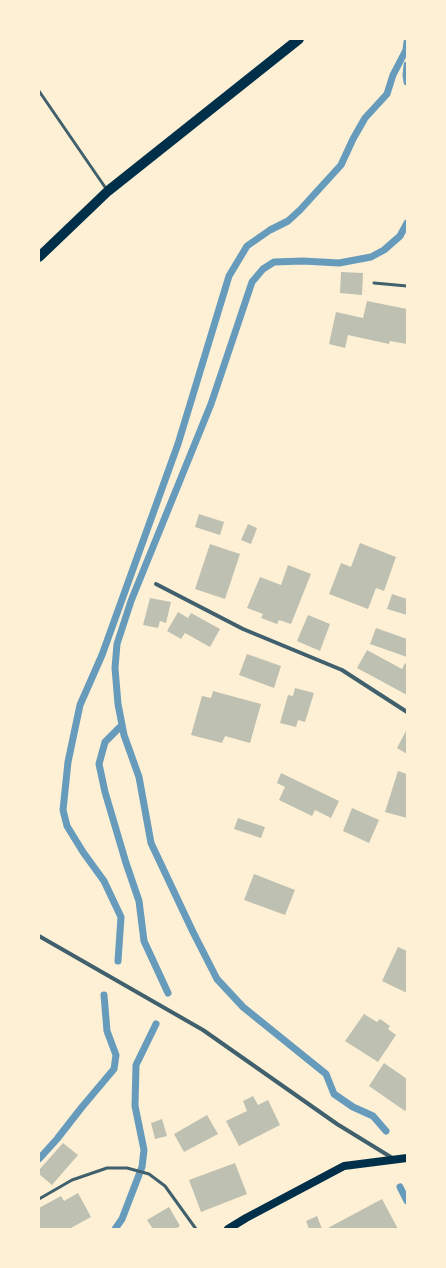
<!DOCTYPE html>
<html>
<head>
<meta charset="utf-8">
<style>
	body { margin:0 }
	#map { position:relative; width:446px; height:1268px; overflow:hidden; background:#fdf0d5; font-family:Figtree,sans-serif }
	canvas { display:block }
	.frame { position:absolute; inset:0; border:40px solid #fdf0d5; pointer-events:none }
</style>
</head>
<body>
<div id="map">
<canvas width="446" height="1268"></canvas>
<div class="frame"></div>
</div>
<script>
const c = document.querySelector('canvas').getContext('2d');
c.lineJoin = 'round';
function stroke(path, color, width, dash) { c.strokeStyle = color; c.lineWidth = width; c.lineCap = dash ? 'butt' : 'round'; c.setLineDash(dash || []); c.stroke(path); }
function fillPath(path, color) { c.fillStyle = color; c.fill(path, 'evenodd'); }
const stream = new Path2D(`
	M407,65l-1,10 1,7
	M122,725l-17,17 -6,22 6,28 21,71 13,38 5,40 24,52
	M118,961l3,-44 -17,-36 -21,-29 -16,-26 -4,-16 5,-48 12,-57 22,-50 76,-211 51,-168 18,-30 23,-16 18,-9 12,-11 41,-45 12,-26 12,-21 22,-24 6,-19 13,-25 1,-8
	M386,1131l-13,-15 -20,-9 -19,-13 -8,-20 -83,-67 -26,-28 -24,-47 -42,-89 -12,-66 -15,-42 -6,-31 -3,-36 2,-24 14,-43 80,-197 41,-122 11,-13 11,-7 29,-1 36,2 32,-6 13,-7 16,-14 7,-13
	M39,1159l18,-20 25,-32 32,-38 2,-14 -9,-24 -3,-36
	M400,1187l7,14
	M115,1229l7,-10 20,-52 2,-17 -9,-44 1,-41 20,-41`);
const building = new Path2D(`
	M341,272l22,1 -1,22 -22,-2z
	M367,301l40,8v35l-17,-3 -1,3 -41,-9 -3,13 -16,-4 7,-32 27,6z
	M199,514l25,8 -4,13 -25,-8z
	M248,524l9,4 -6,16 -10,-4z
	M360,543l36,14 -12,34 -8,-3 -8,21 -39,-15 12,-31 10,4z
	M210,544l30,10 -15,45 -30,-10z
	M288,565l23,9 -20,50 -12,-4 -2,4 -16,-6 2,-4 -16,-6 13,-31 21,8z
	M392,594l15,5v16l-20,-6z
	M150,598l21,4 -5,21 -6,-2 -2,7 -15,-3z
	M178,612l10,6 3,-5 29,16 -10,18 -25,-14 -4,6 -14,-8z
	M308,615l22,9 -10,27 -23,-10z
	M376,628l31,11v18l-37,-13z
	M367,650l35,19 3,-6 2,1v31l-50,-27z
	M247,654l34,12 -7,22 -35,-13z
	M295,688l19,5 -9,29 -7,-2 -2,7 -16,-4 8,-28 5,1z
	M213,691l48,13 -11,39 -25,-7 -3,7 -31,-8 11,-39 9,2z
	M407,729v25l-10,-6z
	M398,771l9,3v44l-22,-6z
	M281,773l58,28 -8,17 -16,-8 -3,6 -33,-16 6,-13 -8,-4z
	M352,808l27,12 -10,23 -26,-12z
	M238,818l27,9 -4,11 -27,-9z
	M254,874l41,16 -10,25 -41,-15z
	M398,947l9,4v42l-25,-12z
	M364,1014l13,8 3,-3 10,7 -2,3 8,6 -18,27 -33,-21z
	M384,1063l23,16v29l-2,3 -36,-25z
	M253,1096l5,9 10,-5 12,25 -41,21 -13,-25 21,-10 -4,-10z
	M207,1115l11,19 -34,18 -10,-18z
	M162,1119l5,17 -12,3 -4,-16z
	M63,1143l15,12 -26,30 -13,-11v-4z
	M235,1163l12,31 -46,18 -12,-32z
	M78,1193l13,24 -22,12h-30v-21l22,-12 3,5z
	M382,1199l16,30h-72z
	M169,1207l11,19 -5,3h-22l-6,-9z
	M317,1216l5,13h-13l-3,-8z`);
const service = new Path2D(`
	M39,91l68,99
	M374,283l33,3
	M39,1199l33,-19 35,-12h20l22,6 16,12 31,43`);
const minor = new Path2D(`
	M156,584l87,45 99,41 65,42
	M39,936l164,94 134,94 57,35`);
const secondary = new Path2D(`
	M228,1229l18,-11 98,-52 63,-8`);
const primary = new Path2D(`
	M39,257l69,-66 191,-152`);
stroke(stream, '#669bbc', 7);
fillPath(building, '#bec0b2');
stroke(service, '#3f606c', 3);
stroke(minor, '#3f606c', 4);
stroke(secondary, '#003049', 8);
stroke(primary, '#003049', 10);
</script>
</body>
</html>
